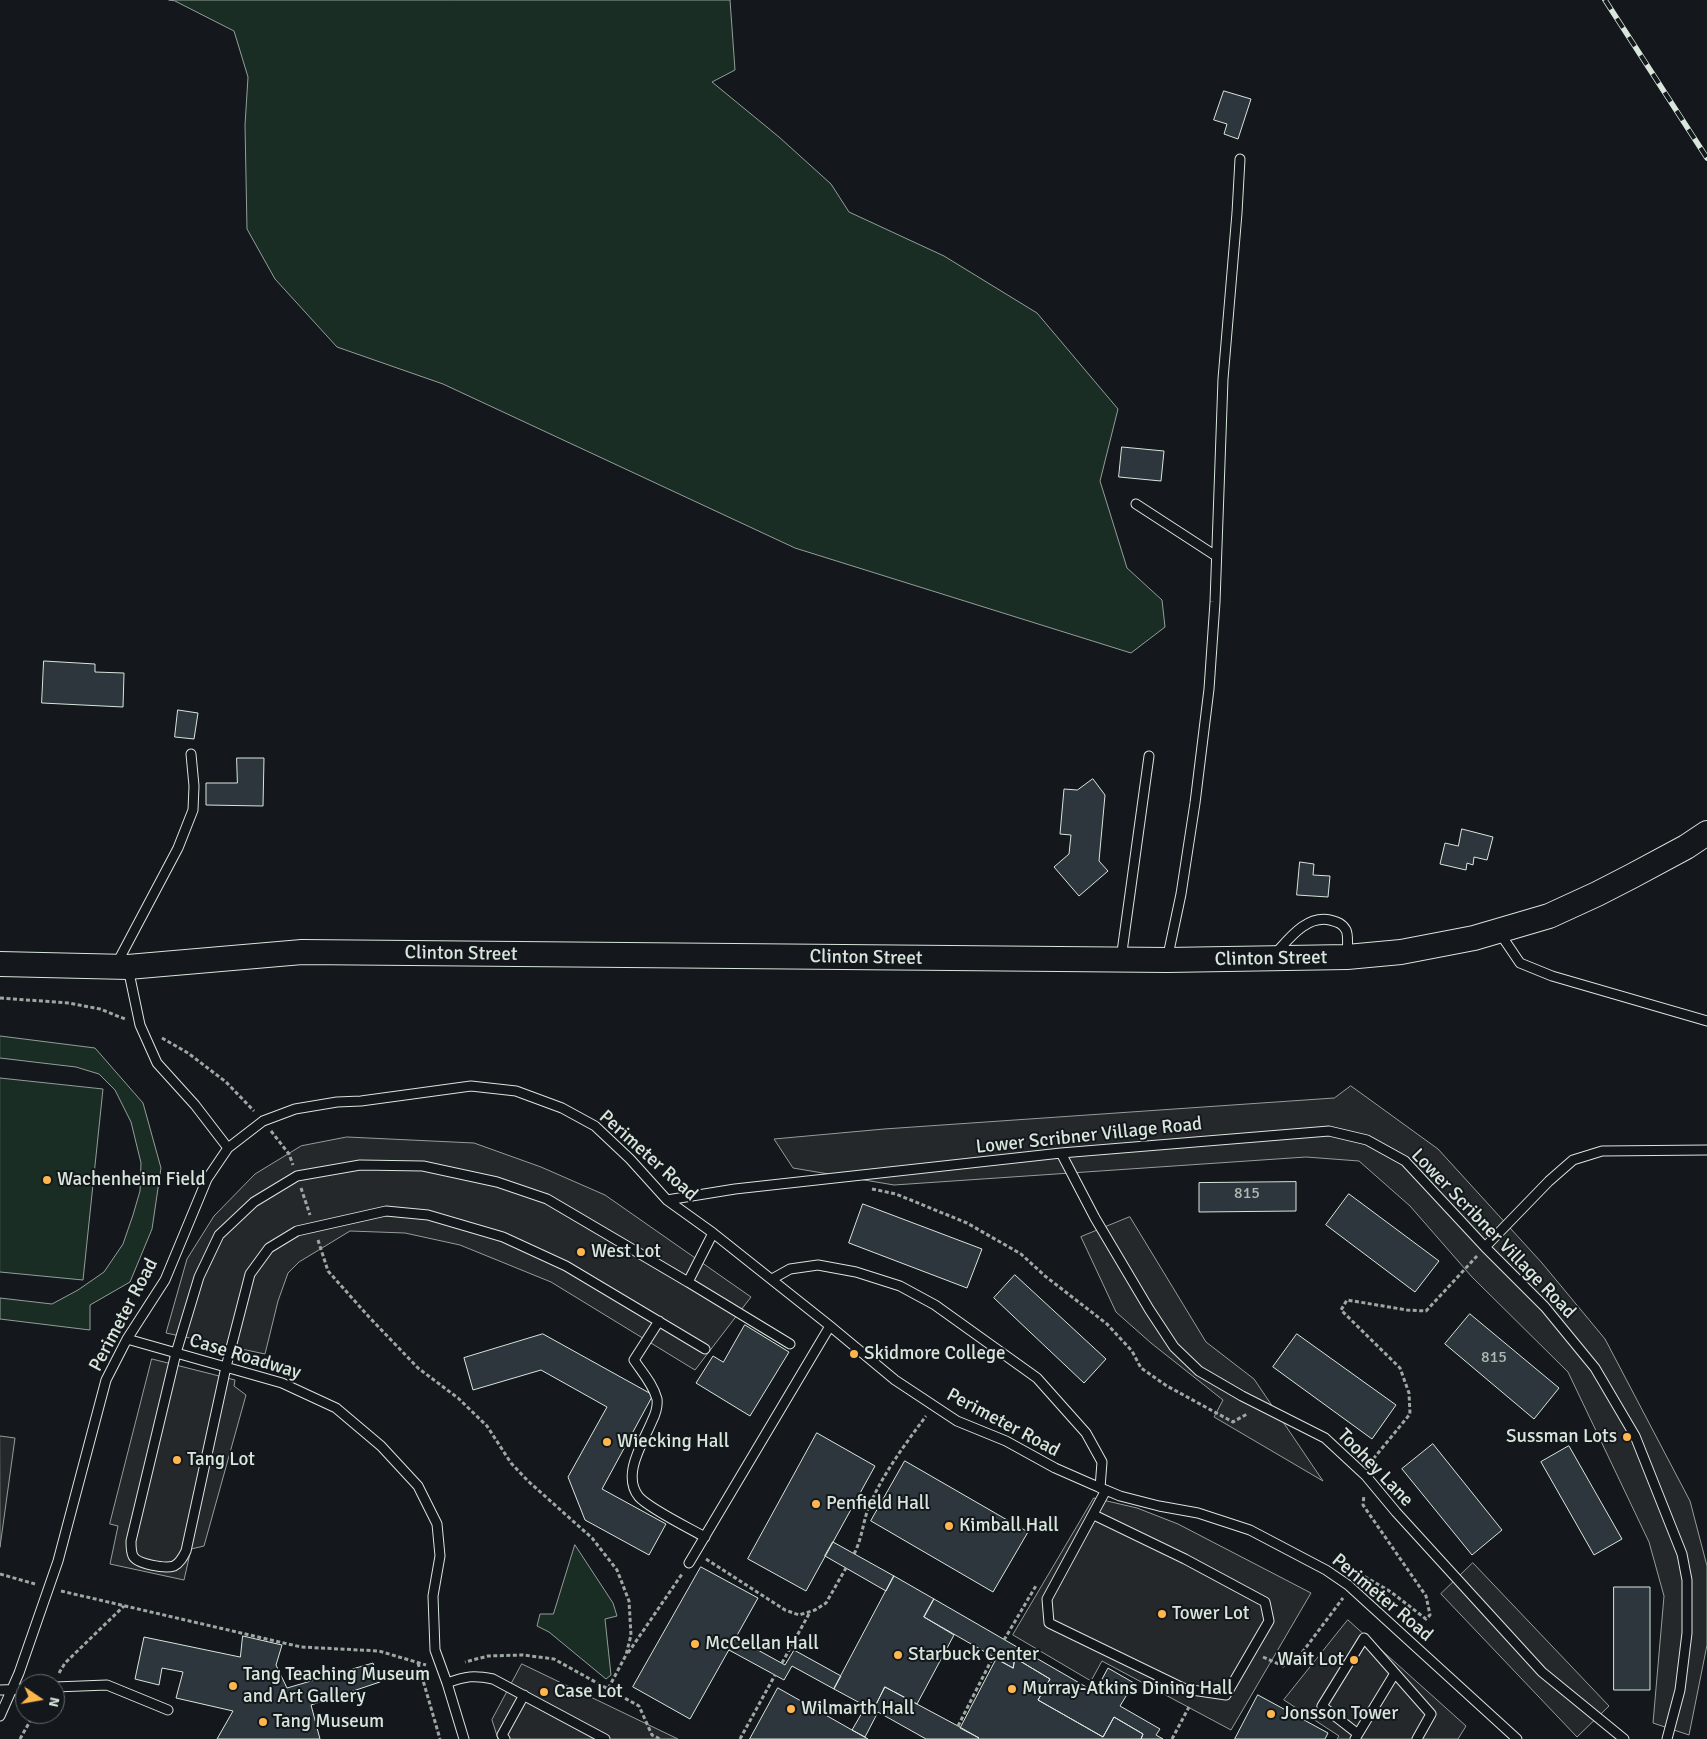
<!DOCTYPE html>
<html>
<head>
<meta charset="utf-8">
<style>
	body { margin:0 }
	#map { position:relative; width:1707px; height:1739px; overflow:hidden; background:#14181c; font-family:Signika,sans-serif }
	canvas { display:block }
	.north { position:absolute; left:15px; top:1674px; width:50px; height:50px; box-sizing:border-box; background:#14181c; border:1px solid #626a69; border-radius:50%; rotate:102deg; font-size:14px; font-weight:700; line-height:20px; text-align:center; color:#d8e6dc }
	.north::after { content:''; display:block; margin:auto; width:18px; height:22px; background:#ffb74d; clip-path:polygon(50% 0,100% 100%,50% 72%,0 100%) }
</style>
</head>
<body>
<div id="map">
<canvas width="1707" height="1739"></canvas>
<div class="north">N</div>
</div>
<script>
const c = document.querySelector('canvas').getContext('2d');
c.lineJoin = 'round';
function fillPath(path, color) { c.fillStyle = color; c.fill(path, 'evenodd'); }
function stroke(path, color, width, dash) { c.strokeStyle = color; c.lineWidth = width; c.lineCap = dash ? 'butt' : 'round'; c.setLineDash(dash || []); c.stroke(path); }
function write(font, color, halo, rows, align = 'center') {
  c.font = font + ' Signika,sans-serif'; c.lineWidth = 4; c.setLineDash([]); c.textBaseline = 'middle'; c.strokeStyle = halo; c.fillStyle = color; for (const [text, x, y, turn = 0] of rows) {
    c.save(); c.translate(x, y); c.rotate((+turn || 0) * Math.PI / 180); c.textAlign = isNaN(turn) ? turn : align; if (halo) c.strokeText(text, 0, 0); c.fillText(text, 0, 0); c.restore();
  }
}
const green = new Path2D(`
	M169,0h561l5,70 -23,12 67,55 52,47 18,28 95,44 93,57 81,96 -18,72 27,87 35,32 3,27 -34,26 -336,-105 -352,-164 -106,-37 -62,-68 -28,-50 -2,-104 3,-48 -14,-46 -59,-30z
	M0,1036l95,12 48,55 18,65 -9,61 -22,53 -40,23v25l-90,-11v-21l52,6 26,-14 26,-18 19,-28 10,-29 7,-24 1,-28 -10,-41 -16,-32 -16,-16 -23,-7 -76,-9z
	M0,1078l103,11 -20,191 -83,-8z
	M575,1545l38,58 4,13 -12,3 6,56 -5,4 -57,-47 -12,-6 3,-12h13z`);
const parking = new Path2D(`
	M1351,1086l87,63 104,114 63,76 85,162 17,65v79l-18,90 -36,-12 11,-127 -15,-54 -81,-170 -96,-95 -62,-71 -51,-45 -53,-4 -412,28 -101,-17 -19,-29 110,-10 450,-31z
	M347,1137l127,6 67,24 64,28 146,102 -56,73 -144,-88 -91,-37 -55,-12 -55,-2 -51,31 -11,11 -10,28 -13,53 -99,-21 21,-74 27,-43 41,-42 46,-28z
	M1130,1217l76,125 48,37 69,102 -109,-64 9,-17 -72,-57 -35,-31 -35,-75z
	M152,1359l83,21 -1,6 12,9 -42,151 -13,3 -7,31 -74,-16 8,-38 -8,-2z
	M0,1436l15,2 -15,109z
	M1094,1498l43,10 41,16 133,69 -80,137 -129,-69 -11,20 -78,-46z
	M1473,1563l136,143 -32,31 -136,-143z
	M1348,1620l118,106 -8,13h-121l2,-3 -55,-36z
	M522,1664l156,75h-180l-6,-19z`);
const building = new Path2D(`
	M1224,91l27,8 -13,40 -14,-5 3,-10 -13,-4z
	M1122,447l42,4 -3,30 -42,-4z
	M44,661l51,3v8l29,1 -1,34 -81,-4z
	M178,710l20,3 -4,26 -19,-2z
	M237,758h27l-1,48 -57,-1v-22h31z
	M1093,779l12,16 -6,66 9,10 -29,25 -25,-29 15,-13 2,-19 -11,-1 4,-45 13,1z
	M1462,829l31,8 -6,23 -13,-3 -1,8 -6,-2 -1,7 -26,-6 5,-21 13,3z
	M1300,862l14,2 -1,11 17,1 -2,21 -31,-2z
	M1296,1182v29l-97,1v-29z
	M1349,1194l90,67 -24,31 -89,-67z
	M863,1204l119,45 -15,39 -118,-45z
	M1015,1275l91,84 -22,24 -90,-85z
	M1470,1314l89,74 -25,31 -89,-75z
	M745,1325l44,27 -39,64 -54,-33 17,-27 10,6z
	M543,1334l110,61 -51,94 64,35 -17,31 -64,-35 -17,-43 39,-70 -66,-37 -68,20 -9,-32z
	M1297,1334l99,71 -24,34 -99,-72z
	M817,1433l58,33 -69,125 -58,-32z
	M1433,1444l69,86 -30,25 -70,-86z
	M1569,1446l53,93 -28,16 -53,-93z
	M905,1461l123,71 -35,60 -122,-71z
	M833,1542l61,34 -8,15 -61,-35z
	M701,1567l57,31 -68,121 -57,-32z
	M894,1576l40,23 -10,18 30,18 -37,69 -32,-17 -12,23 -39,-21z
	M1614,1587h36v103h-36z
	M934,1599l161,93 13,-24 26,15 -14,23 40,23 -4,6 7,4h-22l2,-5 -29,-17 -11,20 -65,-37 12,-21 -35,-21 -2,10 -89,-51z
	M243,1636l39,9 -6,20 11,23 86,-25 7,19 -69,23 9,34h-103l16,-28 -57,-13 7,-26 -21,-4 -3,17 -24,-6 9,-42 96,20z
	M736,1638l49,27 9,-15 47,26 -7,13 -42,-23 -8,14 -55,-30z
	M1015,1658l35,21 -12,21 65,37 11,-20 29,17 -2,5h-163l1,-1 -19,-10 36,-69 17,9z
	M885,1687l73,39 21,12 -1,1h-52l-48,-27 -13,25 -13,-7 14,-24 7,4z
	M778,1688l74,42 16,9h-118z
	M1258,1695l70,38 -3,6h-90z`);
const path = new Path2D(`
	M0,998l69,5 31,6 25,10
	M162,1038l26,15 38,29 28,29
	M271,1131l18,23 4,11
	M301,1188l9,27
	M872,1189l24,5 71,29 54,31 24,22 62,48 25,27 9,17 26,18 66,36 14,-8
	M318,1240l10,31 41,46 49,51 40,30 29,28 24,37 17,18 64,57 25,32 12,31 2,34 -5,20 -18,34 -54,-30 -31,-4 -35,1 -23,6
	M1371,1465l3,-7 36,-44 -1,-21 -9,-25 -59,-58 6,-10 60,10 19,1 51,-55
	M854,1554c9,-17 9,-36 17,-52 14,-31 35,-59 55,-86
	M706,1559l79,51 14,5 16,-5 11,-7 20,-35
	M0,1574l35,10
	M1360,1578l2,-3 29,17 35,27 4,-4 -4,-19 -63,-91 1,-10
	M61,1591l240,56 78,4 47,14
	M1004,1640l33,-56
	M628,1653l54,-79
	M1263,1657l20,9 18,-12 42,-56
	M418,1663l22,76
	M782,1663l28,-51
	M59,1673l6,-10 59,-57
	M608,1689l31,17 13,29 8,4
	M958,1726l35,-69
	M20,1739l14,-25
	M740,1739l35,-64
	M1172,1739l17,-32`);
const lane = new Path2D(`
	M1136,504l80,52
	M1499,932l21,31 32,13 155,45
	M1274,955c15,-16 32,-40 56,-35 7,2 12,3 16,10 3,6 1,19 1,27
	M1121,959l28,-203
	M1167,960l14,-66 14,-91 14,-114 6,-87 8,-223 14,-166 3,-54
	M116,965l62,-117 15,-38 1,-24 -3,-32
	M128,968l12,57 17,38 38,42 33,43
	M1061,1153l34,65 54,91 25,38 25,24 43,25 83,42 41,38 30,36 146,160 82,67
	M667,1200l68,-11 326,-36 268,-22 38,9 38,21 80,86 60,60 50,61 40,68 47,118 5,26v53l-7,57 -13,49
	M713,1233l-25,49 102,62
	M1485,1247l64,-66 24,-21 29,-9 105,-1
	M772,1279l18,-10 28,-4 38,7 44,14 35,19 102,73 49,55 16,29 -2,26
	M688,1282l-141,-83 -50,-17 -74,-16 -63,-1 -63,11 -43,26 -35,33 -20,42 -23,76 -45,188c0,4 0,11 2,15 4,8 32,13 41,10 6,-3 9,-9 12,-15l40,-184 24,-93 19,-26 28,-17 89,-20 42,4 75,22 63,29 139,83
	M659,1321l-25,39c8,12 19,24 23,39 1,8 -2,16 -5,22 -9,22 -31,54 -13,76 11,12 50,31 66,40
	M127,1339l155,44 54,25 45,38 37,40 19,38 3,32 -7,40 2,54 12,33 17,56
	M1094,1515l91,44 80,43 4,19 -43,74 -41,-6 -136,-66 -2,-24 59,-109
	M689,1563l141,-237
	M447,1683c19,-7 27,-8 46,-4l112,60
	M55,1687l52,-2 61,25
	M0,1690l25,-1
	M0,1716l19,-43 39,-112 48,-181 21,-41 38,-59 42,-101 21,-31 35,-27 32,-12 42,-7 24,-1 110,-15 45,5 46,17 33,18 35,33 37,41 46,33 117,93 65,54 62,41 49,20 49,27 41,18 24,10 39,10 39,7 52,17 76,40 22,15 169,154
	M1358,1734l37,-61
	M505,1739l-3,-4 22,-40
	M1355,1739l3,-5 -36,-28 42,-68 67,76 -14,25`);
const secondary = new Path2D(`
	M0,964l128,3 174,-15 865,8 180,-3 54,-5 73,-14 75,-22 48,-22 35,-18 54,-29 21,-14`);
const rail = new Path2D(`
	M1605,0l102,158`);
const markers = [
	[47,1180,5,"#ffb74d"],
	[581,1252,5,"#ffb74d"],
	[854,1354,5,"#ffb74d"],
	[1627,1437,5,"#ffb74d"],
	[607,1442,5,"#ffb74d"],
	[177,1460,5,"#ffb74d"],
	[816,1504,5,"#ffb74d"],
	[949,1526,5,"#ffb74d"],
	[1162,1614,5,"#ffb74d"],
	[695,1644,5,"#ffb74d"],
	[898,1655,5,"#ffb74d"],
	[1354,1660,5,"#ffb74d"],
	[233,1686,5,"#ffb74d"],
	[1012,1689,5,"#ffb74d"],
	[544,1692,5,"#ffb74d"],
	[791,1709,5,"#ffb74d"],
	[1271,1714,5,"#ffb74d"],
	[263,1722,5,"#ffb74d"]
];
const numberNames = [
	["815",1247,1194],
	["815",1494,1358]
];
const streetNames = [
	["Clinton Street",461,954,1],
	["Clinton Street",866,958,1],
	["Clinton Street",1271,959,-1],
	["Lower Scribner Village Road",1089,1136,-6],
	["Perimeter Road",648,1156,42],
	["Lower Scribner Village Road",1493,1234,46],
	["Perimeter Road",124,1315,-62],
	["Case Roadway",245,1357,17],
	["Perimeter Road",1003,1423,28],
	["Toohey Lane",1375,1468,46],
	["Perimeter Road",1382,1598,40]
];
const poiNames = [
	["Wachenheim Field",57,1180],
	["West Lot",591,1252],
	["Skidmore College",864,1354],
	["Sussman Lots",1617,1437,"right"],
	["Wiecking Hall",617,1442],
	["Tang Lot",187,1460],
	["Penfield Hall",826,1504],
	["Kimball Hall",959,1526],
	["Tower Lot",1172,1614],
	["McCellan Hall",705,1644],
	["Starbuck Center",908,1655],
	["Wait Lot",1344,1660,"right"],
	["Tang Teaching Museum",243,1675],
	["and Art Gallery",243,1697],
	["Murray-Atkins Dining Hall",1022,1689],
	["Case Lot",554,1692],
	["Wilmarth Hall",801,1709],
	["Jonsson Tower",1281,1714],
	["Tang Museum",273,1722]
];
fillPath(green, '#1a2d24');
stroke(green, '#939e99', 1);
fillPath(parking, '#24282b');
stroke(parking, '#939e99', 1);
fillPath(building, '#2c363c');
stroke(building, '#d8e6dc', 1);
stroke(lane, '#d8e6dc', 11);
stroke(secondary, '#d8e6dc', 26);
stroke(path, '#9da8a2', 3, [4, 2.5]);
stroke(lane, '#14181c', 9);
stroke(secondary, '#14181c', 24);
stroke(rail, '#d8e6dc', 5.5);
stroke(rail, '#14181c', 4, [11]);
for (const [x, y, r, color] of markers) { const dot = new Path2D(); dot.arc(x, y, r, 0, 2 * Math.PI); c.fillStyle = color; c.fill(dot); stroke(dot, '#14181c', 2); }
write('16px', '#adbab4', null, numberNames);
write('19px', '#d8e6dc', '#14181c', streetNames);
write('19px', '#d8e6dc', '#14181c', poiNames, 'left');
</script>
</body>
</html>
